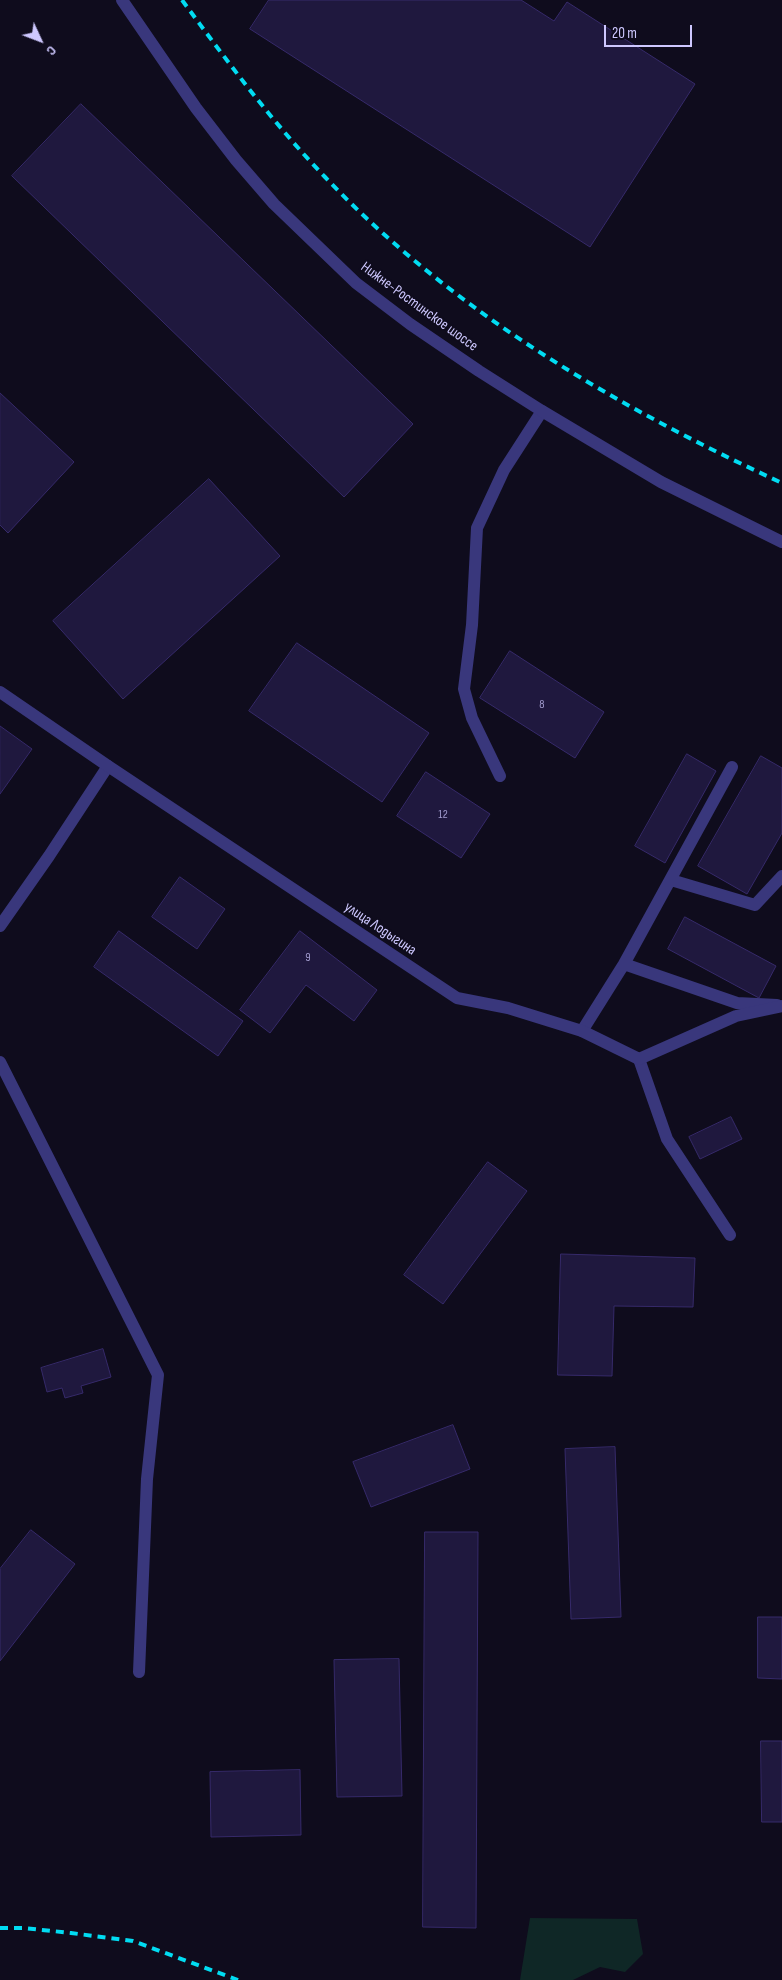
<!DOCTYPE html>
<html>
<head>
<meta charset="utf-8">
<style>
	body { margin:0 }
	#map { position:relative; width:782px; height:1980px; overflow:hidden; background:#0f0c1d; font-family:"Sofia Sans Condensed",sans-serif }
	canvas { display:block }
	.north { position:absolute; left:15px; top:15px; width:50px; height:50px; -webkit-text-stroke:4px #0f0c1d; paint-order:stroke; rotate:133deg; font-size:14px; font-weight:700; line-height:20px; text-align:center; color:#cec8ff }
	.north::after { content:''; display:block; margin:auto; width:18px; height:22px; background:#cec8ff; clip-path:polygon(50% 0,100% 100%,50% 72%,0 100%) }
	.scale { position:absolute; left:604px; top:25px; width:88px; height:22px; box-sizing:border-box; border:2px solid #cec8ff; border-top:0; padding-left:6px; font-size:15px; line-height:18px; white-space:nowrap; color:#cec8ff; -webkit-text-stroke:4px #0f0c1d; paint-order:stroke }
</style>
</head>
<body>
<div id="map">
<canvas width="782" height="1980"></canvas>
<div class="north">С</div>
<div class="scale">20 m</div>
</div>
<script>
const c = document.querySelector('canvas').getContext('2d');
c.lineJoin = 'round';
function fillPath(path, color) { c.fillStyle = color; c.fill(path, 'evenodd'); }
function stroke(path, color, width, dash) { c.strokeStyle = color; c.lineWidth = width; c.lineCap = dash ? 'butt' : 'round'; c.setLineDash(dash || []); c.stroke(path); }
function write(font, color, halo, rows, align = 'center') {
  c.font = font + ' "Sofia Sans Condensed",sans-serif'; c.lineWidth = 4; c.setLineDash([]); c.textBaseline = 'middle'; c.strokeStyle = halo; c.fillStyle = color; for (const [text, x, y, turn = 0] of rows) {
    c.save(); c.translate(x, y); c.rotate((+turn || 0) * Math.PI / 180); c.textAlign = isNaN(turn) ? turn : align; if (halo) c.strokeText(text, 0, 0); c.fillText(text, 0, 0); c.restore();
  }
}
const green = new Path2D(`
	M530,1918l107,1 6,35 -18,18 -25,-5 -27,13h-53z`);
const building = new Path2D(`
	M269,0h252l33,21 13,-19 128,82 -105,163 -340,-218z
	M81,104l332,320 -69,73 -332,-321z
	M0,393l74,69 -66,71 -8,-8z
	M209,479l71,77 -157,143 -70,-78z
	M297,643l132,90 -47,69 -133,-91z
	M510,651l94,61 -29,46 -95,-60z
	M0,726l32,23 -32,45z
	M687,754l29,17 -51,92 -30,-17z
	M761,756l21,12v65l-35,61 -49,-28z
	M426,772l64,42 -29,44 -64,-42z
	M180,877l45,32 -28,40 -45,-32z
	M685,917l91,49 -17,32 -91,-49z
	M119,931l124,90 -25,35 -124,-89z
	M300,931l77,59 -23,31 -48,-36 -36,48 -30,-23z
	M731,1117l11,22 -42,20 -11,-22z
	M488,1162l39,29 -84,113 -39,-29z
	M561,1254l134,4 -2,49 -79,-1 -2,70 -54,-1z
	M103,1349l8,28 -30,9 2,7 -18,5 -3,-10 -15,4 -6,-24z
	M453,1425l17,44 -99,38 -18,-45z
	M615,1447l6,170 -50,2 -6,-170z
	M31,1530l44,34 -75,97v-92z
	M425,1532h53l-2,396 -53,-1z
	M758,1617h24v62l-24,-1z
	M399,1659l3,137 -65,1 -3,-137z
	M761,1741h21v81h-20z
	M300,1770l1,65 -90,2 -1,-65z`);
const service = new Path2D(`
	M500,776l-28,-58 -8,-29 8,-64 5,-97 27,-58 38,-59
	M671,880l84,25 27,-29
	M0,926l49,-70 59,-90
	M624,964l113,39 40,2
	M582,1031l42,-67 108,-197
	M639,1059l28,80 63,96
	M0,1062l158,313 -11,104 -8,193`);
const minor = new Path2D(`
	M0,692l108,74 349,232 51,10 74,23 57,28 97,-43 46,-10`);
const tertiary = new Path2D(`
	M122,0l74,108 40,52 38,44 82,79 54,41 69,47 63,40 119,71 121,60`);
const rail = new Path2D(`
	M182,0c45,61 90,122 143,177 127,134 290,229 457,306
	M0,1928h24l47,5 62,8 105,39`);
const numberNames = [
	["8",542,705],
	["12",443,815],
	["9",308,958]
];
const streetNames = [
	["Нижне-Ростинское шоссе",419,307,36],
	["улица Лодыгина",380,929,34]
];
fillPath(green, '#0f2726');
fillPath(building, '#1f183e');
stroke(building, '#362a6a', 1);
stroke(service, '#39377c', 12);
stroke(minor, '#39377c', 12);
stroke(tertiary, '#39377c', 12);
stroke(rail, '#01dcf2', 4, [8, 6]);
write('12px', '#a29ccf', null, numberNames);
write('15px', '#cec8ff', '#0f0c1d', streetNames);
</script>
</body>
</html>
